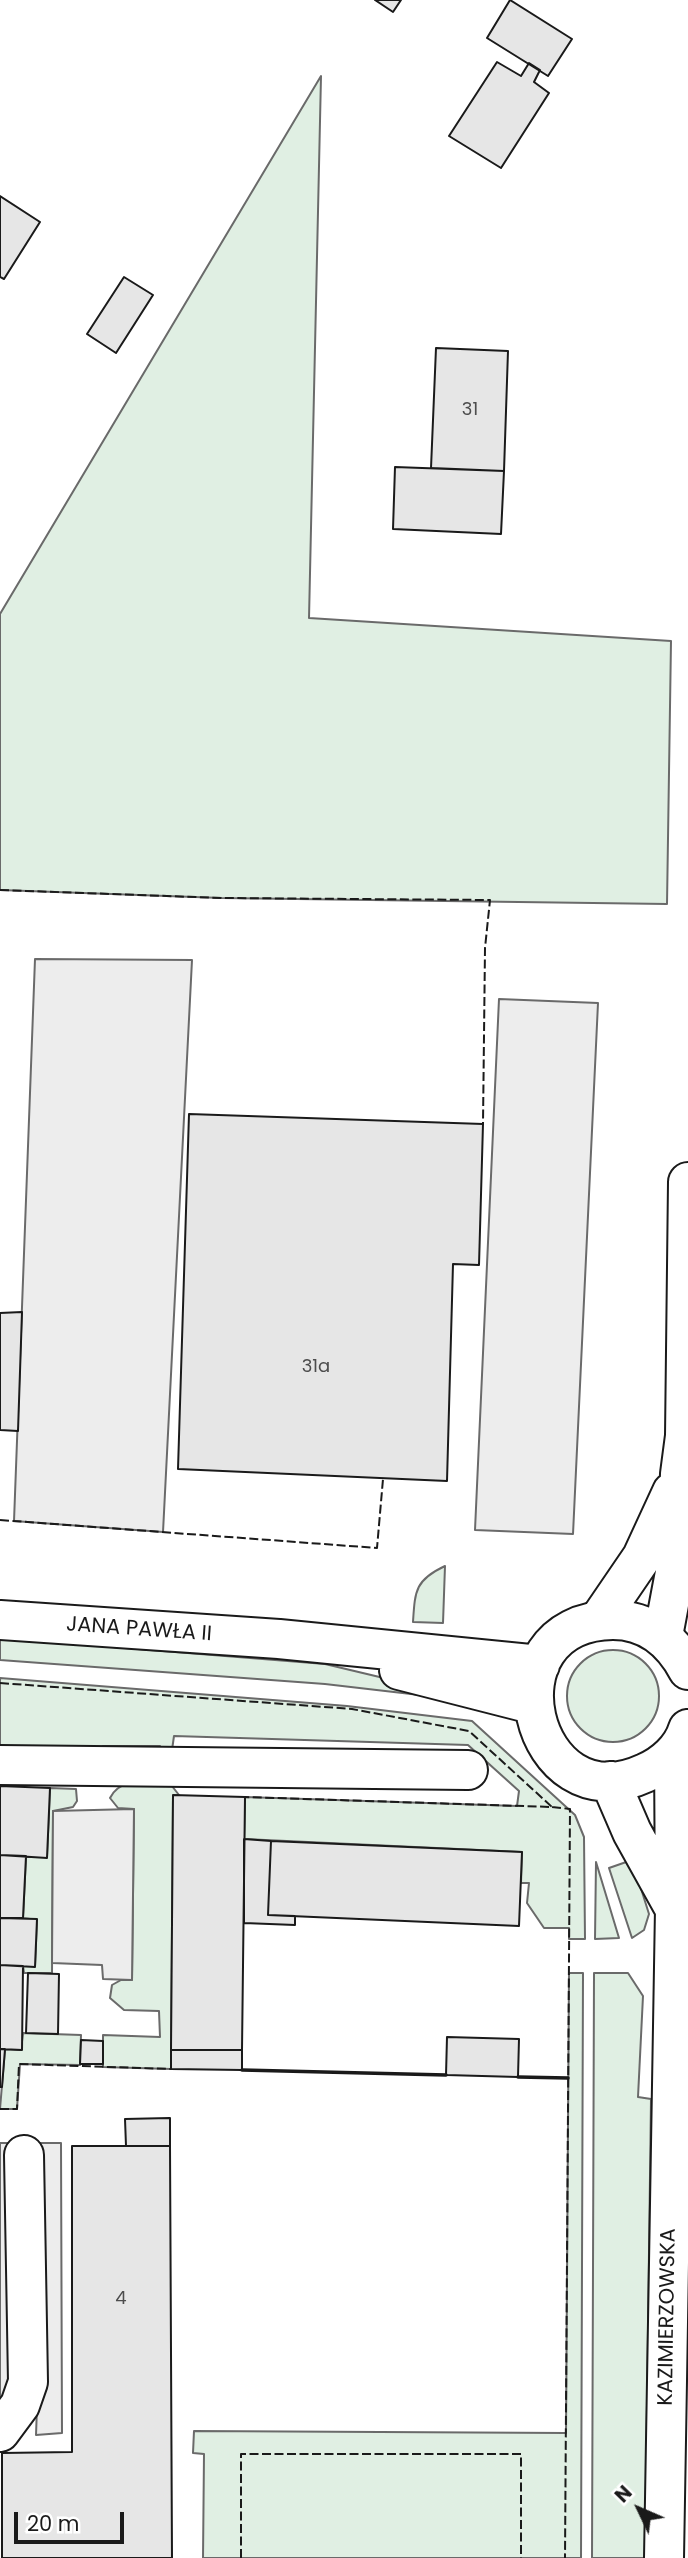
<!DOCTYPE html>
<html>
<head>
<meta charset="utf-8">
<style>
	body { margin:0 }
	#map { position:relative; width:688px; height:2558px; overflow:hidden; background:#fff; font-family:Poppins,sans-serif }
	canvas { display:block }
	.north { position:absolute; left:604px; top:2474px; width:70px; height:70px; -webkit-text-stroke:5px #fff; paint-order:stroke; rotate:314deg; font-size:19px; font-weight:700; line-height:28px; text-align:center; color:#1a1a1a }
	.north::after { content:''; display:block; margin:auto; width:24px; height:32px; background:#1a1a1a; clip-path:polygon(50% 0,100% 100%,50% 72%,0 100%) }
	.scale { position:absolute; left:14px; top:2512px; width:110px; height:32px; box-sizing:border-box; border:4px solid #1a1a1a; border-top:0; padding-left:9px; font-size:21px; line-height:24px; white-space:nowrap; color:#1a1a1a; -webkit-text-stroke:5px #fff; paint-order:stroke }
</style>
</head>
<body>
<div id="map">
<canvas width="688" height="2558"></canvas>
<div class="north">N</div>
<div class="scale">20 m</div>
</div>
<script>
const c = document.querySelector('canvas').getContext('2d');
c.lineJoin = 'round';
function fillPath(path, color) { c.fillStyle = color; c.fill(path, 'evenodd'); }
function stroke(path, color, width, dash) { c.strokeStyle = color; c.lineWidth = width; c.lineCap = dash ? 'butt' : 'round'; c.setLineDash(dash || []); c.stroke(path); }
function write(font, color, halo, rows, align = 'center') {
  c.font = font + ' Poppins,sans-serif'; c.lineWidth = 5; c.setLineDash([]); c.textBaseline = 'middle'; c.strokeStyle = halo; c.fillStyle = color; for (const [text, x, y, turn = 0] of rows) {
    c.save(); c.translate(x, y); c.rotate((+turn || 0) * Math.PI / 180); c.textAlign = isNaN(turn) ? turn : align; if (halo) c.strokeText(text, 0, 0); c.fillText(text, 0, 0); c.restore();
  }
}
const green = new Path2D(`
	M321,76l-12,542 362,23 -4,263 -445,-6 -222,-8v-276z
	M445,1566l-2,57 -30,-1c2,-31 2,-42 32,-56z
	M0,1638l325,26 130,31 -1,4 -129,-15 -325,-24z
	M567 1696a46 46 0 1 1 92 0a46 46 0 1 1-92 0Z
	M0,1678l347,28 125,15 103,94 9,22 1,102h-16v-11h-25l-17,-25 2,-20h-8l1,-31 -278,-13 1,-42 272,9 2,-15 -51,-46 -294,-9 -2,14 -12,6v-10h-57v10h-103z
	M168,1781l11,14 -6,1 -2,273 -68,-2v-32l57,2 -1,-26 -35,-1 -14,-12 2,-13 9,-5h11l2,-171 -16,-1 -8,-10c10,-21 37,-16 58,-17z
	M50,1788l26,1 1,12 -4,6 -20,4 -1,162h-28l-1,-7h12l2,-46 -14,-2 3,-61h21z
	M632,1860l17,54 -5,16 -12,8 -23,-70z
	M596,1862l23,76 -24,1z
	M569,1973h14l-2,585h-378l1,-104 -11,-1 1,-22 372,2z
	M594,1973h34l15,23 -5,101 13,2 -6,459h-53z
	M23,2033l58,2 -1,30 -60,-1 -3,45h-17l5,-60 16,1z`);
const parking = new Path2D(`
	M35,959l157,1 -29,572 -149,-11z
	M499,999l99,4 -25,531 -98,-4z
	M134,1809l-2,171 -29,-1 -1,-14 -50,-2 1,-152z
	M0,2143h61l1,290 -26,2 1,-28h-37z`);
const building = new Path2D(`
	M375,0h26l-8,12z
	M510,0l62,39 -24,37 -61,-38z
	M497,62l24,14 8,-13 11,7 -6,12 15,11 -48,75 -52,-32z
	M0,196l40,26 -36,57 -4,-2z
	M124,277l29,18 -37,58 -29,-19z
	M436,348l72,3 -4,120 -73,-3z
	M395,467l109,4 -3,63 -108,-5z
	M189,1114l294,10 -4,141 -26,-1 -6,217 -269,-12z
	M22,1312l-4,119 -18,-1v-117z
	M0,1786l50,2 -3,70 -47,-3z
	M173,1795l72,2 -3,253h-71z
	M244,1839l27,2 -3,74 27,1v9l-51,-2z
	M271,1841l251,11 -3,74 -251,-11z
	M0,1855l26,1 -3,62h-23z
	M0,1918l37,1 -2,48 -35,-2z
	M0,1965l23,1 -1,84 -22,-1z
	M28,1973l31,1 -1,60 -32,-1z
	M447,2037l72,2 -1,38 -72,-2z
	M81,2040l22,1v23h-23z
	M0,2049h5l-3,38h-2z
	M171,2050h71v20l-71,-1z
	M170,2118v28h-44l-1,-27z
	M72,2146h98l2,412h-170v-105l70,-1z`);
const minor = new Path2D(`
	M599,1620l43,-63 30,-65
	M663,1636l13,-69 4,-93 5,-38 3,-254
	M0,1765l468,5
	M0,2432l20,-27 8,-23 -4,-227`);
const major = new Path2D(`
	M0,1620l279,19 261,26
	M399,1670l133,34
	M688,1670c-16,-30 -40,-50 -75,-50 -132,2 -83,206 32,153 19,-8 37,-24 43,-44
	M610,1781l22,51 40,72
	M664,2558l11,-650 -1,-155`);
const fence = new Path2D(`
	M0,890l222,8 268,2 -5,48 -2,176
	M0,1520l377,28 6,-69
	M0,1683l352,26 117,22 83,76 -307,-10
	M552,1807l18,2 -5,749
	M0,2109h17l2,-45 152,5
	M241,2558v-104h280v104`);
const wall = new Path2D(`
	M242,2070l204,5
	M518,2077l50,1`);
const numberNames = [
	["31",470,410],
	["31a",316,1367],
	["4",121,2299]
];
const streetNames = [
	["JANA PAWŁA II",139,1630,4],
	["KAZIMIERZOWSKA",668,2317,-89]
];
fillPath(green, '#e0efe3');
stroke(green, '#6a6a6a', 2);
fillPath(parking, '#ededed');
stroke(parking, '#6a6a6a', 2);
fillPath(building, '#e6e6e6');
stroke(building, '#1a1a1a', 2);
stroke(minor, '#1a1a1a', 42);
stroke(major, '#1a1a1a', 42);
stroke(minor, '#fff', 38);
stroke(major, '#fff', 38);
stroke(fence, '#1a1a1a', 2, [9, 3.5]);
stroke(wall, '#1a1a1a', 3.5);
write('18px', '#4d4d4d', null, numberNames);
write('21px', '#1a1a1a', '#fff', streetNames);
</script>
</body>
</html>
